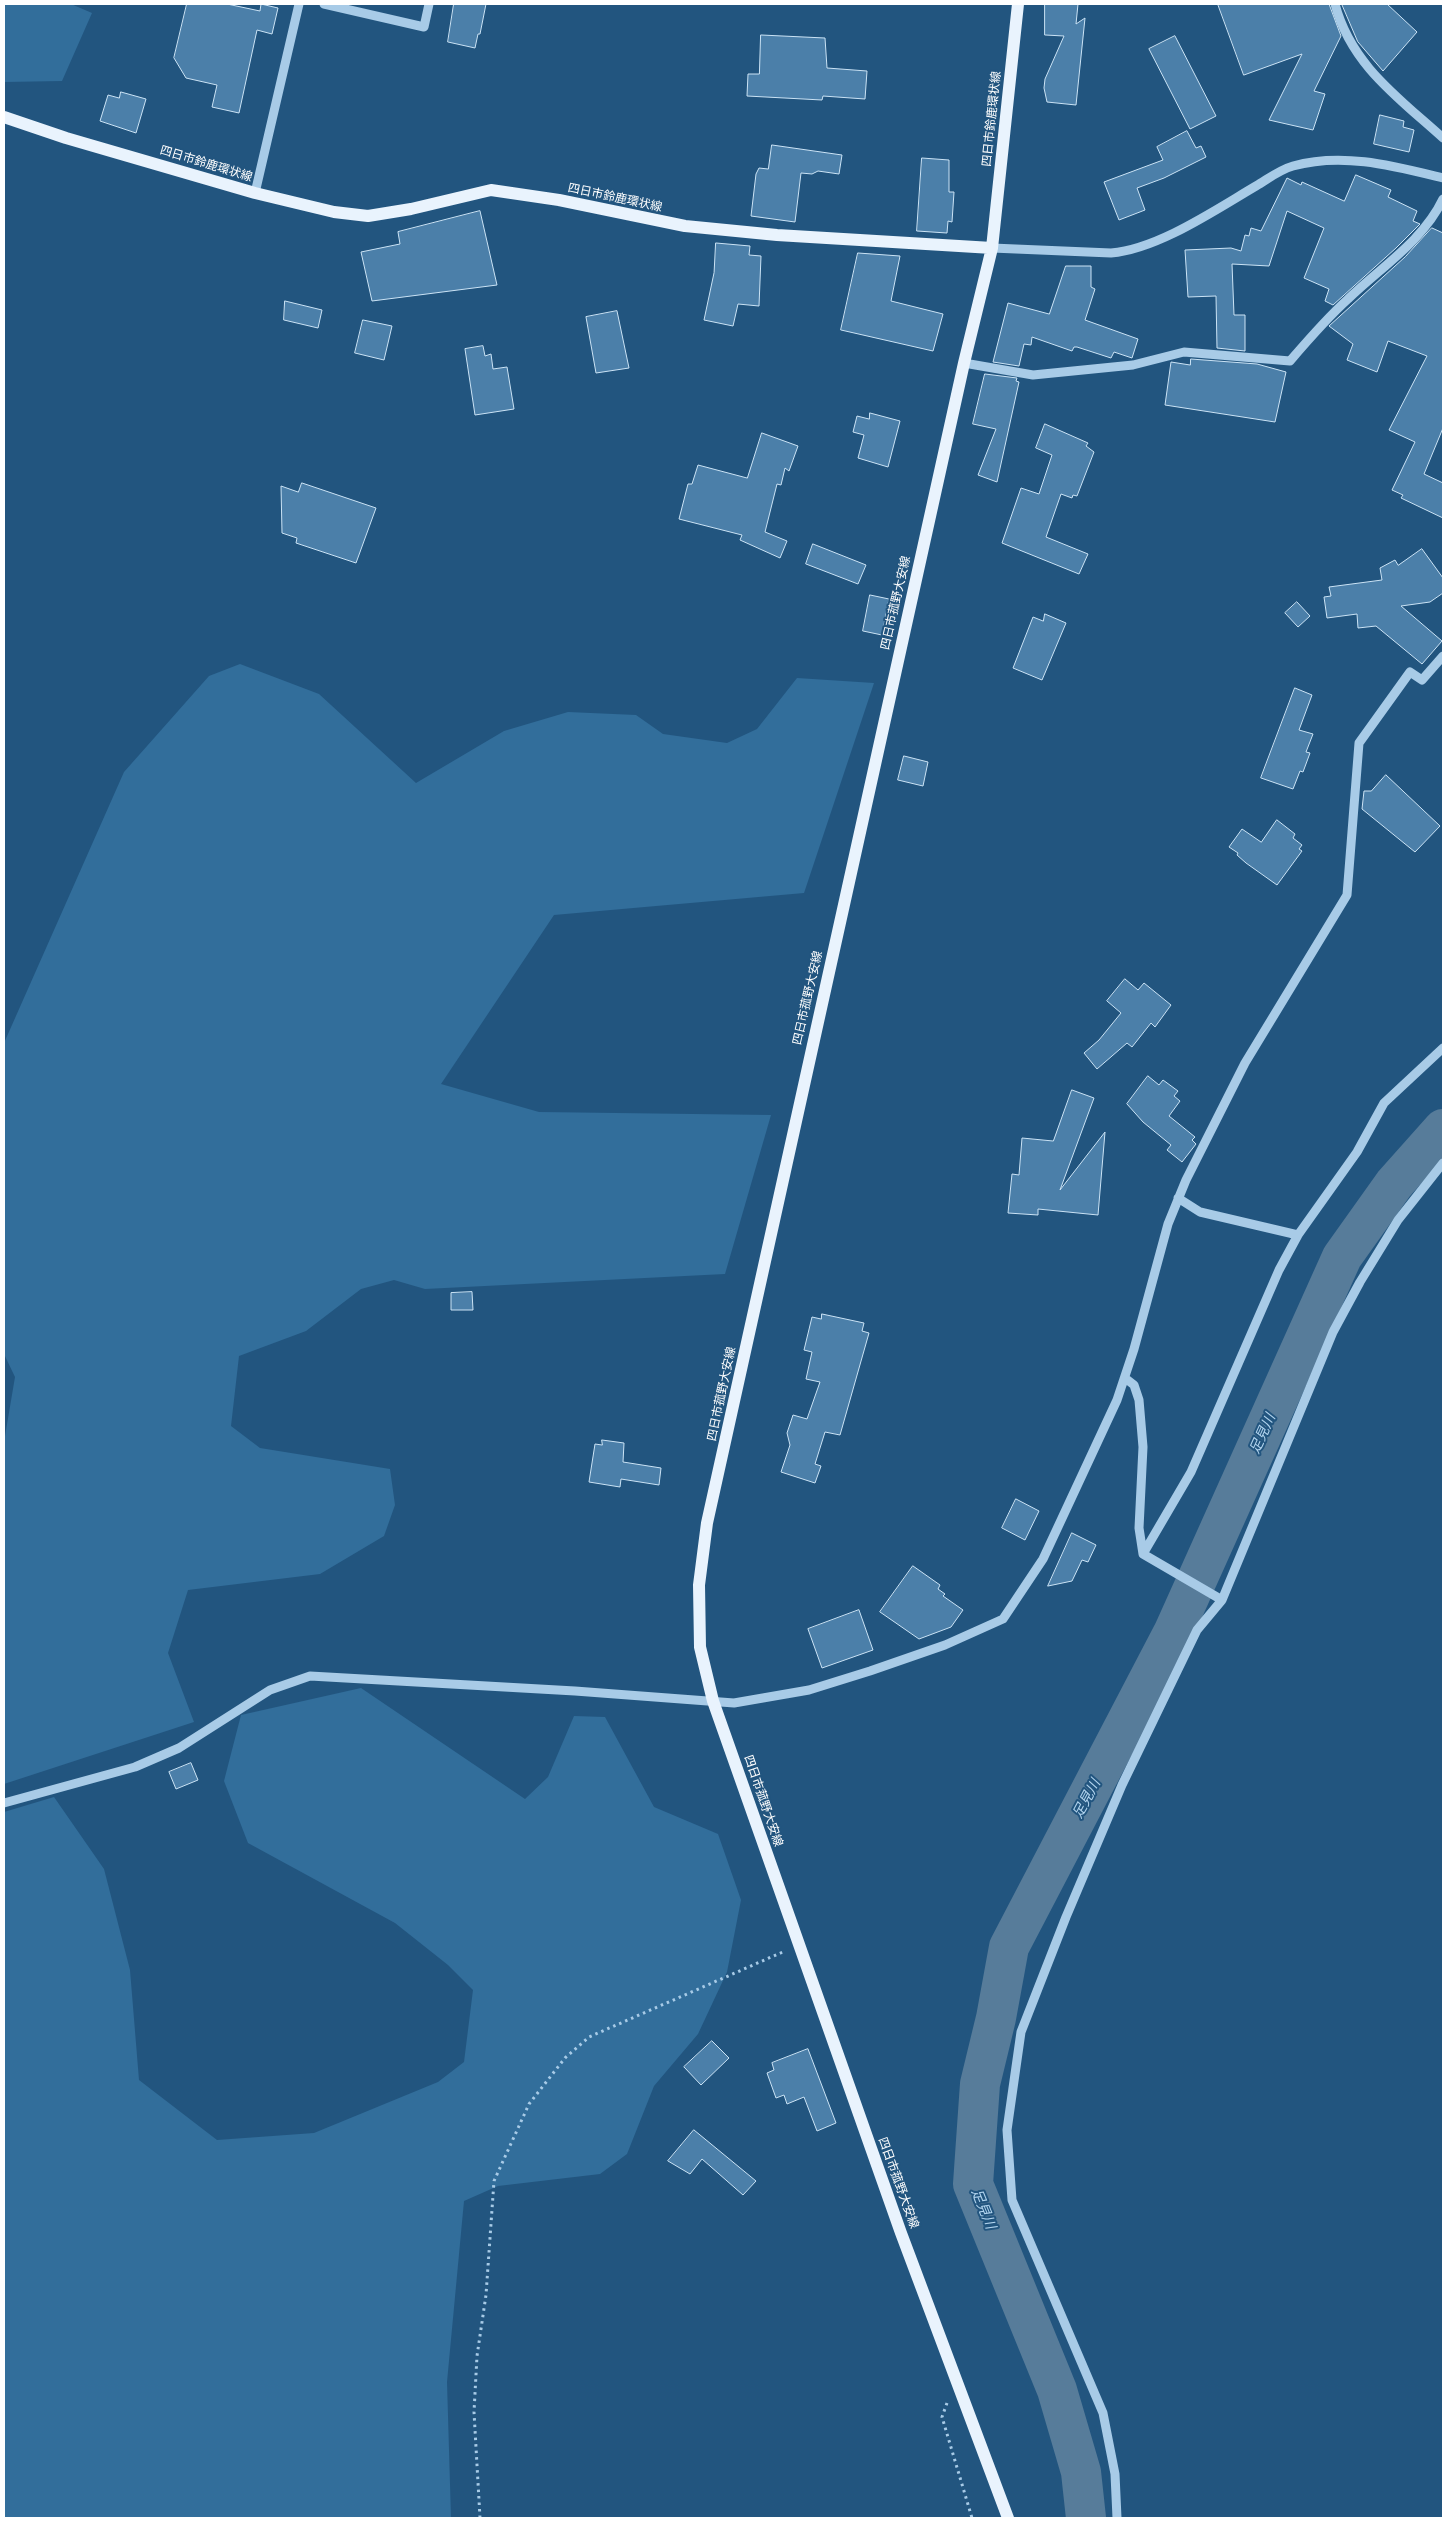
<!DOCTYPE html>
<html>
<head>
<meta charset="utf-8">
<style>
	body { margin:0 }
	#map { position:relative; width:1447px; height:2522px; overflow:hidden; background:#22557f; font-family:Helvetica,sans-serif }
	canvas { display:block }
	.frame { position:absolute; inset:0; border:5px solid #fff; pointer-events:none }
</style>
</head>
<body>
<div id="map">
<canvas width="1447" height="2522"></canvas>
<div class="frame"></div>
</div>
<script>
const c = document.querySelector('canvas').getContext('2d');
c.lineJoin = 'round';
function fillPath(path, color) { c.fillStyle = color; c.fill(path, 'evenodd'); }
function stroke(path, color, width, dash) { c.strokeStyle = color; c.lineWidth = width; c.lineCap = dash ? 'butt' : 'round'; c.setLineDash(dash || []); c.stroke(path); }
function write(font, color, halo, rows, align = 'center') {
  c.font = font + ' Helvetica,"Noto Sans JP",sans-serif'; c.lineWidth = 4; c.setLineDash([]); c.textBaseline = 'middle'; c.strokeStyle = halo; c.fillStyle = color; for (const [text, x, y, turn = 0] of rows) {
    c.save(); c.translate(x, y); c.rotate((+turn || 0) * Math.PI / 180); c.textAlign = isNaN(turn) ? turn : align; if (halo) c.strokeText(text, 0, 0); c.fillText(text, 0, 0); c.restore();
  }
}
const green = new Path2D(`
	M4,4h67l21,9 -30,68 -58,1z
	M240,664l79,30 97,89 88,-52 64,-19 68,3 27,19 64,9 30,-14 40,-51 77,5 -70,210 -250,22 -113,169 98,28 232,3 -46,159 -300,15 -31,-9 -33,9 -55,42 -67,25 -8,70 29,22 130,21 5,36 -11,31 -64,38 -132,16 -20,63 26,69 -190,62v-342l11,-65 -11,-23v-311l120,-271 85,-96z
	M361,1688l164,111 23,-22 26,-61 31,1 49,90 64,27 23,66 -14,72 -29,62 -44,52 -27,68 -27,20 -102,12 -34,15 -17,181 4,136h-447v-706l50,-15 50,72 26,101 9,110 78,60 97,-7 124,-51 26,-20 9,-72 -25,-25 -53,-42 -147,-80 -24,-62 17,-66z`);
const river = new Path2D(`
	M1086,2518l-5,-46 -24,-82 -84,-206 7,-100 16,-66 13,-71 165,-316 168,-374 52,-73 49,-55`);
const building = new Path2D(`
	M187,4h40l33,7 1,-7 17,4 -6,26 -15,-4 -18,83 -27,-6 5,-22 -31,-7 -12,-20z
	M454,4h32l-6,30h-2l-3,14 -27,-6z
	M1045,4h33l-2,20 9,-6 -9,87 -29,-3 -3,-14 1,-9 19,-43 -19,-1z
	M1218,4h111l12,32 -27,55 11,3 -12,36 -44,-10 33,-66 -58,21z
	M1342,4h45l30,28 -34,39 -25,-29z
	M761,35l64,3 2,30 40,3 -2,28 -42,-3 -1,4 -75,-4 1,-22h11z
	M1175,36l41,80 -26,13 -41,-80z
	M121,92l25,7 -10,34 -36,-12 8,-26 11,3z
	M1380,115l24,6 -1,6 11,3 -5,22 -35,-8z
	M1187,131l9,17 5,-2 5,11 -42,21 -27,10 8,22 -26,10 -15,-38 59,-22 -6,-13z
	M772,145l70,10 -3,19 -21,-3 -6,3 -11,-1 -6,49 -44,-6 5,-42 3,-6 9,1z
	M922,158l27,2v32h5l-2,30 -4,-1 -1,12 -30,-2z
	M1356,175l35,15 -3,7 29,14 -4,10 7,3 -24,24 -63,57 -8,-4 4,-12 -25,-11 20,-50 -37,-17 -18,55 -37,-2 2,51h11v36l-28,-3 -1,-52 -28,1 -3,-47 46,-2 10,3 4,-16 4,1 2,-8 10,3 26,-53 14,7 1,-3 42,19z
	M480,211l17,74 -125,16 -11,-49 39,-8 -2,-12z
	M1432,228l11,5v195l-19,46 19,9v35l-42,-20 2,-3 -11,-5 23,-48 -26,-12 38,-74 -39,-15 -11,31 -30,-12 6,-16 -24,-18 76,-69z
	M716,243l34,3 -1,9 12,1 -2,50 -21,-2 -5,22 -29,-6 10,-47z
	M858,253l42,3 -9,45 52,13 -10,37 -92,-21z
	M1066,266h25v21l4,2 -10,31 53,19 -6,19 -18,-6 -3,6 -34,-11h-3l-2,4 -40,-14 -1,8 -7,-1 -5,22 -26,-4 15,-59 41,11z
	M285,301l37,9 -4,18 -34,-8z
	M617,311l12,57 -33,5 -10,-56z
	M363,320l29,6 -8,34 -29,-7z
	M483,346l2,10 6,-2 2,15 14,-2 7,42 -39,6 -10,-66z
	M1191,359l66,5 29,8 -11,50 -110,-17 6,-43 19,3z
	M985,374l32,4 -1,3 3,1 -22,100 -19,-7 18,-46 -23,-5z
	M870,413l30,8 -12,46 -30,-9 6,-23 -11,-3 4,-16 12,3z
	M1045,424l43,19 -2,3 8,6 -17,44 -4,-1 -1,3 -11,-4 -15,43 42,17 -9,20 -77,-31 19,-55 18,6 13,-39 -16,-7z
	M762,433l36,13 -9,25 -4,-3 -4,17 -4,-1 -12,48 22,9 -7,17 -40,-18 2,-5 -63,-16 9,-35h4l6,-19 49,13z
	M302,483l74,25 -20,55 -60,-20 1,-5 -15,-5 -1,-47 17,6z
	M813,544l53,21 -8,19 -52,-20z
	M1422,549l21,29v15l-13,9 -29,4 41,35 -20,23 -46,-38 -18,2 -1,-14 -30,4 -3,-21 7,-1 -2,-9 53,-7 -2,-12 15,-8 3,5z
	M870,595l19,4 -7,36 -19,-4z
	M1297,602l13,14 -12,11 -13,-14z
	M1045,614l21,9 -24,57 -29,-12 20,-51 10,4z
	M1295,688l17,7 -13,35 14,4 -7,18 4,1 -7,19 -3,-1 -7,18 -32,-11z
	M904,756l24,6 -5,24 -25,-6z
	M1386,775l54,51 -25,26 -53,-43 2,-18h7z
	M1277,820l18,14 -2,4 9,7 -3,4 3,2 -25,34 -31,-22 -9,-8 1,-2 -9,-6 13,-18 19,13z
	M1125,979l13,11 6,-7 27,22 -16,22 -4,-4 -19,24 -5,-4 -30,26 -13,-16 15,-13 22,-27 -14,-12z
	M1148,1076l11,9 4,-5 15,11 -4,5 6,5 -11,15 26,21 -3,3 4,4 -14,18 -15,-12 4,-5 -28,-23 -16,-18z
	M1072,1090l22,8 -34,92 45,-58 -7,83 -60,-6v6l-30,-2 4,-39 7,1 3,-37 31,3z
	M472,1292l1,18h-22v-17z
	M822,1314l42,9 -2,8 7,2 -29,102 -15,-3 -10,32 6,2 -6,17 -34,-11 9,-27 -3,-12 6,-18 14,4 13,-37 -14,-3 6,-27 -8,-2 8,-33 9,2z
	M602,1440l22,3 -1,19 38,6 -2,17 -38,-6 -1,8 -31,-5 6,-38 7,1z
	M1016,1499l23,12 -14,29 -23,-12z
	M1072,1533l24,12 -8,17 -6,-2 -10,21 -24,5z
	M913,1566l27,19 -2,4 7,5 -2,2 20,14 -12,17 -32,12 -39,-27z
	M859,1610l14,40 -51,18 -14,-39z
	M191,1763l7,17 -22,9 -7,-17z
	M712,2041l17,17 -28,27 -17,-18z
	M808,2049l28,74 -19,8 -13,-34 -17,7 -3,-9 -8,3 -9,-25 7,-3 -2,-7z
	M694,2130l62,51 -13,14 -41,-36 -12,15 -22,-13z`);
const path = new Path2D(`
	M947,2403l-5,14 30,101
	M480,2518l-6,-106 3,-56 9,-61 8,-114 35,-77 36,-46 24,-21 196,-86`);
const minor = new Path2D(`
	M324,4l100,23 5,-23
	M1335,4c16,61 64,94 108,134
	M255,193l44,-189
	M992,248l119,5c47,-4 104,-43 145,-67 12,-7 23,-16 37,-20 50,-14 101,0 150,12
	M964,363l69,12 100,-10 51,-13 106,9c18,-21 37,-43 58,-62 33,-32 75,-58 95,-100
	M1178,1198l22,14 98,23
	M1125,1378l9,7 5,15 4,47 -4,81 4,26
	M1143,1554l48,-82 88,-202 19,-35 59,-83 27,-49 59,-55
	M1143,1554l79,46
	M4,1803l131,-36 44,-19 91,-58 40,-14 265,15 159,12 75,-13 61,-19 75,-26 58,-26 40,-60 74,-159 17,-51 34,-125 18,-44 59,-117 102,-168 12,-152 51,-71 12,8 21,-24
	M1117,2518l-2,-44 -12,-61 -91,-213 -5,-70 14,-98 45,-115 56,-132 75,-155 25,-30 111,-268 27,-50 38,-62 45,-57`);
const major = new Path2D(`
	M4,117l62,21 189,55 79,19 34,4 43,-7 80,-19 68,10 126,26 92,9 215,13
	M1008,2518l-107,-285 -188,-532 -13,-54 -1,-62 8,-62 257,-1160 28,-115 26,-244`);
const streetNames = [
	["四日市鈴鹿環状線",992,119,-84],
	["四日市鈴鹿環状線",206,164,17],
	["四日市鈴鹿環状線",615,198,12],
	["四日市菰野大安線",896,603,-77],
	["四日市菰野大安線",808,998,-77],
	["四日市菰野大安線",722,1394,-78],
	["四日市菰野大安線",763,1801,71],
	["四日市菰野大安線",898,2183,70]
];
const waterNames = [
	["足見川",1263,1434,-66],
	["足見川",1087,1799,-62],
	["足見川",983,2209,68]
];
fillPath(green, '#326e9b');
stroke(river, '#577c9a', 40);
fillPath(building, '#4b7fa9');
stroke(building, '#cbe3f5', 1);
stroke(path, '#a8cbe7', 3, [2.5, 4]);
stroke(minor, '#a8cbe7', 9);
stroke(major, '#e9f3fd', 12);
write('12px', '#fff', '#22557f', streetNames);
write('italic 14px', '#b3d5ef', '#22557f', waterNames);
</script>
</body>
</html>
